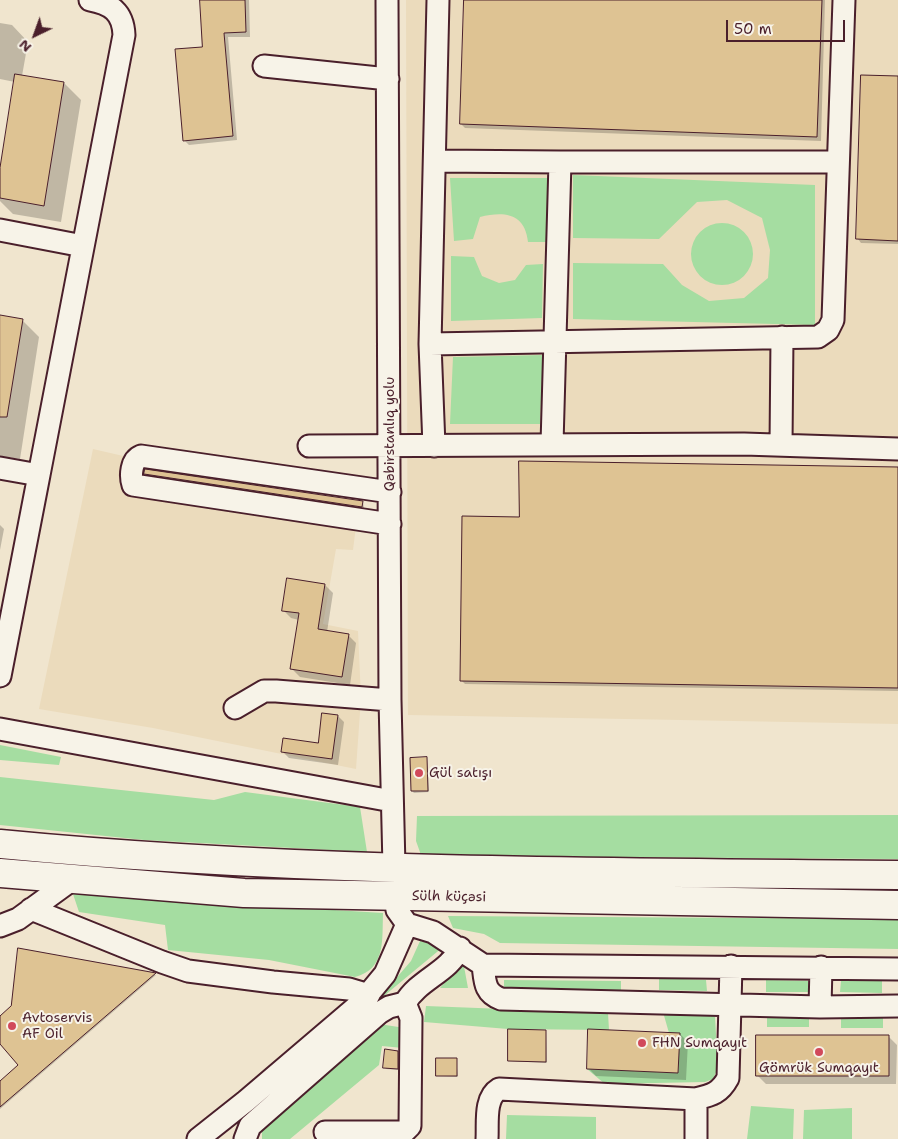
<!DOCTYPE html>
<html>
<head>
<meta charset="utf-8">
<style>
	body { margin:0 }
	#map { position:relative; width:898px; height:1139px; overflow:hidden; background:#f0e5ce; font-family:"Shantell Sans",sans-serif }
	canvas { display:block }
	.north { position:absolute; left:10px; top:10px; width:50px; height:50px; -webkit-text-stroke:4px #f7f3e8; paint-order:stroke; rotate:222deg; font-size:14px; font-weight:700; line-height:20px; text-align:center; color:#4a1f2b }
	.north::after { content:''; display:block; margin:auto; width:18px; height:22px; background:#4a1f2b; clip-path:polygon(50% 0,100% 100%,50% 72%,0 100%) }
	.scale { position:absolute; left:726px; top:20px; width:119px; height:22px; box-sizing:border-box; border:2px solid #4a1f2b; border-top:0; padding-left:6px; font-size:15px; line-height:18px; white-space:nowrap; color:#4a1f2b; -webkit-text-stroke:4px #f7f3e8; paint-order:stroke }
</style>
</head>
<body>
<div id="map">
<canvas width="898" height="1139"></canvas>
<div class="north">N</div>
<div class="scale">50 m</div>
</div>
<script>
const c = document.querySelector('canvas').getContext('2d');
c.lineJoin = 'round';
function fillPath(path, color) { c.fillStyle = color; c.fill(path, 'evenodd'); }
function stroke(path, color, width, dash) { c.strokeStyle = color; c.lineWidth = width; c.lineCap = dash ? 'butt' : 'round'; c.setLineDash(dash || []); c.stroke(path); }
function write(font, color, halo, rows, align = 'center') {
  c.font = font + ' "Shantell Sans",sans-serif'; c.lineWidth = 4; c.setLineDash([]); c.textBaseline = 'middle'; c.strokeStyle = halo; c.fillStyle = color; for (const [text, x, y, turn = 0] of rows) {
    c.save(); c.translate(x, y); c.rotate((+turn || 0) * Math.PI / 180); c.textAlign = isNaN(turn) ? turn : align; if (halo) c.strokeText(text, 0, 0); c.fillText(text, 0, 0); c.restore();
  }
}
const built = new Path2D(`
	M406,0h492v724l-490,-9z
	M93,449l39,9 -4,32 228,36 -3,24 -17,-1 -13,75 35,7 3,67 -5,71 -203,-41 -114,-19z`);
const green = new Path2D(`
	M573,175l242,10v140l-242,-6v-56l90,1 19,21 27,16 35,-3 24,-20 2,-28 -8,-32 -35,-18 -30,2 -38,37 -86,-1z
	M450,178h98l-1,64h-19c-3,-29 -24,-31 -48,-25l-7,22 -19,2z
	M691 254a31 31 0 1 1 62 0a31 31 0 1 1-62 0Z
	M451,256l23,1 8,19 17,7 16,-3 11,-15 17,-1 -1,54 -91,3z
	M543,355l-3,69h-90l3,-67z
	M0,745l61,12 -2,8 -59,-5z
	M0,777l214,23 31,-8 115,15 7,45 -223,-12 -144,-15z
	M898,815v44l-467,-3 -10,-1 -5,-14 1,-25z
	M73,894l310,19c-1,27 3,56 -28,64l-86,-17 -101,-10 -3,-25 -86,-13z
	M448,916l450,3v30l-398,-6 -16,-9 -31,-6z
	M420,941l23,6 -70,58 38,-44z
	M463,961l5,27h-28z
	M659,978l47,2 1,11 -48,-1z
	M504,980l117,1v9l-117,-1z
	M766,980l42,1v11h-42z
	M841,981h41v12l-42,-1z
	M426,1006l182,7 1,17 -101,-1 -84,-7z
	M663,1012l46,1 6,4 3,51 -5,11 -8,3 -100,2 -18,-15 91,4 2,-40h-11z
	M767,1015h42v12h-42z
	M841,1016h42v12h-42z
	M379,1024l26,4 -2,20 -21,-2 -3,19 -89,74h-28v-17z
	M751,1106l43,3 -1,30h-46z
	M852,1108v31h-49l1,-29z
	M507,1115l89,2v22h-90z`);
const shadow = new Path2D(`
	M201,0h48l1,37h-22l9,103 -48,5 -5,-5 19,-92z
	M465,0h360l-4,141 -356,-13 -4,-4z
	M0,23l12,2 16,17 -6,34 42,7 17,17 -20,122 -48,-8 -13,-13v-25l15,-94 -15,-3z
	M898,77v167l-37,-1 -3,-4z
	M0,317l22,3 17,17 -19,122 -20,-3z
	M898,468v223l-433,-7 -4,-4 59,-162z
	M145,474l218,28 1,6 -217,-33z
	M0,525l4,4 -4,21z
	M325,585l8,8 -6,39 21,3 8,8 -6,42 -50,-8 -8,-8 7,-49 -8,-2 -8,-8z
	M338,716l6,6 -6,43 -49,-7 -6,-6 36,-8z
	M427,759l2,33 -15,1 -2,-2z
	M19,950l137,25 -156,134v-27l19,-17 -19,-23v-25l12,-10z
	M546,1031l1,32 -38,-2z
	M680,1034l8,8 -2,38 -90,-4 -8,-8z
	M888,1036l9,9 -1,39h-130l-9,-9z
	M398,1052l1,18 -13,-1 -1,-2z
	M456,1059l2,18 -20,-1z`);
const building = new Path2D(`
	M200,0h45l1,32 -22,1 9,103 -50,5 -8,-92 27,-2z
	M464,0h358l-5,137 -357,-13z
	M15,74l49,8 -20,124 -44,-8v-30z
	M861,75l37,1v165l-42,-2z
	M0,315l23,4 -16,98h-7z
	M519,461l379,6v221l-438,-7 2,-165 57,1z
	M145,469l218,32 -1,6 -218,-33z
	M287,578l38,6 -7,45 31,5 -7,43 -52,-8 9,-56 -17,-2z
	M322,713l16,2 -6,44 -51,-7 2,-14 35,5z
	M427,757l1,34h-17l-1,-33z
	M18,948l138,25 -156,134v-26l18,-16 -18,-21v-28l11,-10z
	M508,1029l38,1v32l-38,-1z
	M588,1029l92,4 -2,40 -91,-4z
	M756,1035h133v41h-133z
	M385,1049l13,2v18l-15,-1z
	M436,1058h21v18h-21z`);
const minor = new Path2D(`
	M387,0l3,700 4,167
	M264,66l124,13
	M435,161l125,1 -8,282
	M560,162h277
	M0,230l83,16
	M430,344l388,-7 10,-7 5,-10 11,-320
	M781,445l1,-108
	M309,446l435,-2 154,5
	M434,446l-4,-102 8,-344
	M0,468l39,7 -39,201
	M39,475l85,-440c-1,-23 -13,-31 -34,-35
	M390,524l-257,-39c-3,-9 -2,-25 8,-29l249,36
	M235,708l29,-17h12l114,9
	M0,729l392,72
	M395,896l2,14 10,14 26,8 50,33 415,4
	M31,909l131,53 26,9 85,11 76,7 20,6
	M0,926l18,-7 55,-40
	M483,965c2,16 1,28 18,34l319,8 78,-1
	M820,1007l1,-40
	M325,1132h79l6,-6 1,-108 -6,-15c13,-23 44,-31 55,-55
	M198,1139l48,-38 115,-98 24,-29 22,-50
	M245,1139l5,-13 129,-113 10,-6 16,-4
	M487,1139c1,-16 -3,-41 12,-50l197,10c16,-4 24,-6 32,-21l3,-112
	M696,1139v-40`);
const highway = new Path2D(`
	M0,844c298,29 599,28 898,31
	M0,873l244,20 654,12`);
const markers = [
	[419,773,5,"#d1495b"],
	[12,1026,5,"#d1495b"],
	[642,1043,5,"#d1495b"],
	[819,1052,5,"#d1495b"]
];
const streetNames = [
	["Qəbirstanlıq yolu",390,434,-90],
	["Sülh küçəsi",449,897,1]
];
const poiNames = [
	["Gül satışı",429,773],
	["Avtoservis",22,1018],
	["AF Oil",22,1034],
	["FHN Sumqayıt",652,1043],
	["Gömrük Sumqayıt",819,1068,"center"]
];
fillPath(built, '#ebdbbc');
fillPath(green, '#a5dda1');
fillPath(shadow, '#0003');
fillPath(building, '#dec393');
stroke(building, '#4a1f2b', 1);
stroke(minor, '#4a1f2b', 25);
stroke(highway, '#4a1f2b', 31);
stroke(minor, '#f7f3e8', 21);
stroke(highway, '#f7f3e8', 28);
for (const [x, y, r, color] of markers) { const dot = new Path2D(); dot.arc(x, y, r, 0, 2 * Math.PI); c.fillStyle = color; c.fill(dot); stroke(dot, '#f7f3e8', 2); }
write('14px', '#4a1f2b', '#f7f3e8', streetNames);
write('14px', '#4a1f2b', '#f7f3e8', poiNames, 'left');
</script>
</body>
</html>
